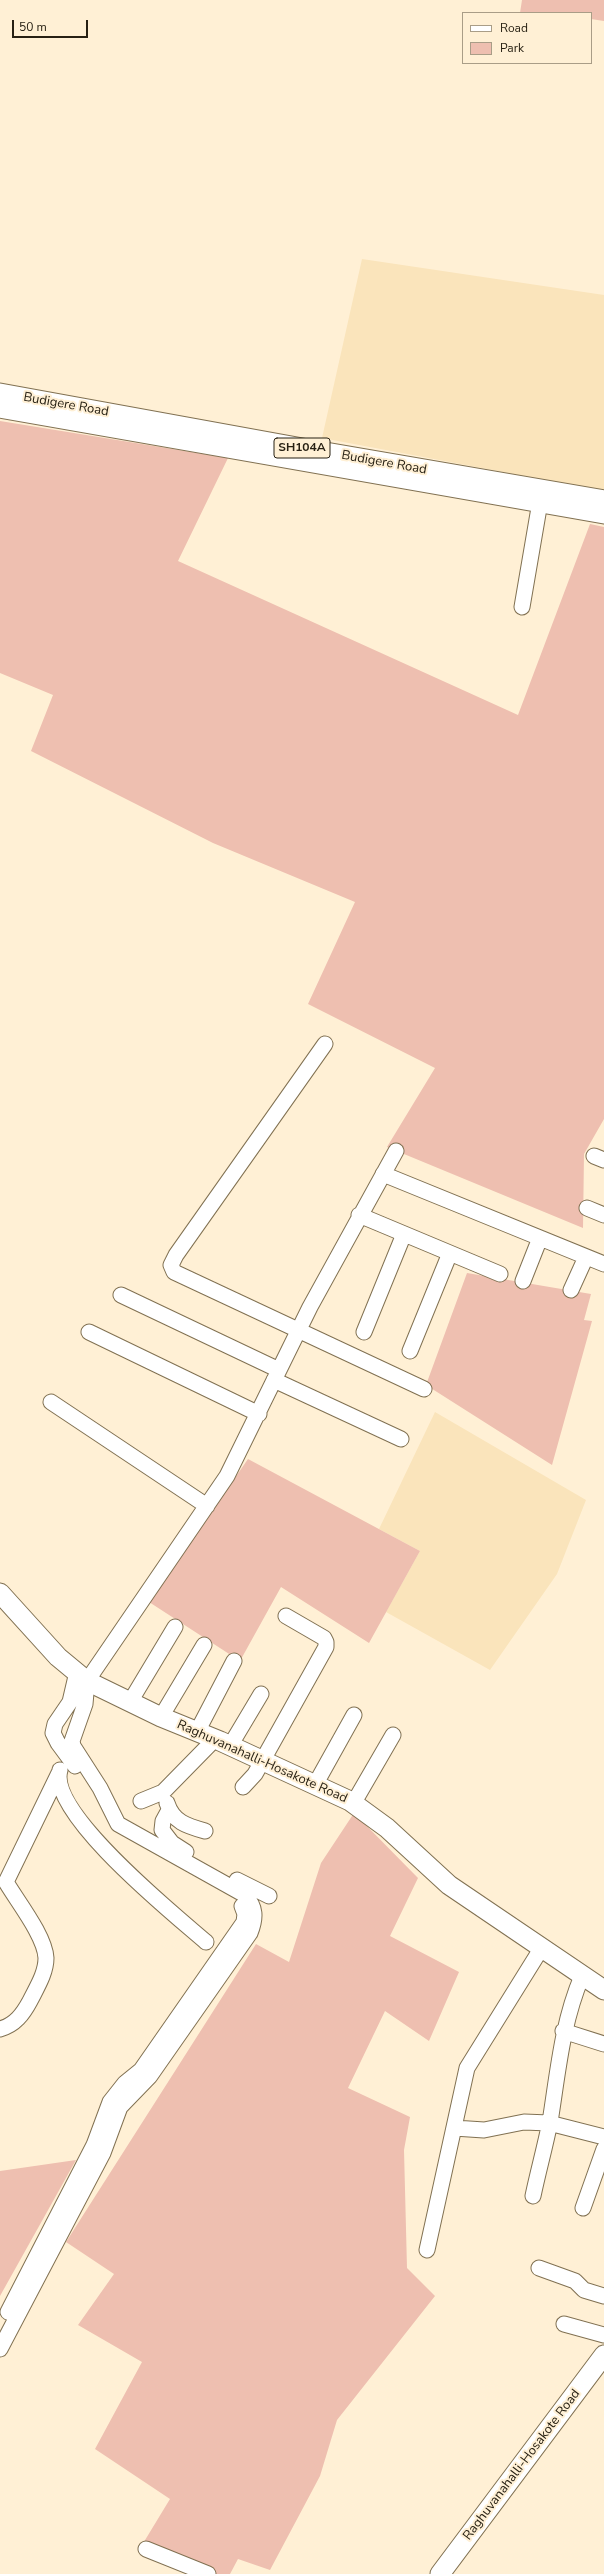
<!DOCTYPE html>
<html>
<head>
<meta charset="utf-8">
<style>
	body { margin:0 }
	#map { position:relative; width:604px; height:2574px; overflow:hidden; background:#fff0d5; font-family:"Nunito Sans",sans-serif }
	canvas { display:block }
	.legend { position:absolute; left:462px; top:12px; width:130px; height:52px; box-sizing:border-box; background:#fff0d5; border:1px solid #a99d87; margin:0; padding:5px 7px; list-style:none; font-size:12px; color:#272013 }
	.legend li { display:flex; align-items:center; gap:8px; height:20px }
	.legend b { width:20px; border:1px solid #a99d87 }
	.scale { position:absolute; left:12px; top:20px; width:76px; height:18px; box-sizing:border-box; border:2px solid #272013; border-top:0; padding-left:5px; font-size:12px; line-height:14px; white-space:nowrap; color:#272013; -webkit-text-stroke:3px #fff0d5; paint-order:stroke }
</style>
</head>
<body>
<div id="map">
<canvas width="604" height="2574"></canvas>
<ul class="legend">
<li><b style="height:5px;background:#fff"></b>Road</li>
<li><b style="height:11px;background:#eebfb0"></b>Park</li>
</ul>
<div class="scale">50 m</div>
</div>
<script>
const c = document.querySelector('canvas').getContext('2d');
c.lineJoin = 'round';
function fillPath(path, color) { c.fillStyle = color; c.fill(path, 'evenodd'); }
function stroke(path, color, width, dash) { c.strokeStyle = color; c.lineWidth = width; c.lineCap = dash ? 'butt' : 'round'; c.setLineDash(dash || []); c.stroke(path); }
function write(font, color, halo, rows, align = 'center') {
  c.font = font + ' "Nunito Sans",sans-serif'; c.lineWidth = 4; c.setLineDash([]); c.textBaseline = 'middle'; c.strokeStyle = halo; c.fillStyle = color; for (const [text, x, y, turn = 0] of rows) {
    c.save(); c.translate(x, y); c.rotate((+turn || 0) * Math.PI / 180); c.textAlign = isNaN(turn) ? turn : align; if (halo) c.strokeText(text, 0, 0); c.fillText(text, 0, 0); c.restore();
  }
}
const built = new Path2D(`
	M362,259l242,36v196l-282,-53z
	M435,1412l151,88 -29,74 -67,96 -104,-58 34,-61 -41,-22z`);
const green = new Path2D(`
	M522,0h82v21l-13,-2v-6h-71z
	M0,421l228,37 -50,103 340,154 72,-191 14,3v592l-20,35 -1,74 -196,-81 48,-79 -127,-64 47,-102 -142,-59 -182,-92 22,-56 -53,-22z
	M467,1273l124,21 -7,26 8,1 -40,144 -126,-80z
	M248,1459l172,92 -51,92 -88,-56 -41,74 -91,-59z
	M354,1813l64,65 -28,58 69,36 -30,69 -44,-30 -37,77 62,29 -6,33 3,118 28,28 -98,124 -17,56 -50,94 -32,-11 -8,15h-37l-54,-24 31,-51 -75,-50 47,-87 -64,-37 36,-51 -48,-32 190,-298 33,18 32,-99z
	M76,2160l-76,136v-125z`);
const minor = new Path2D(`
	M522,607l18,-105
	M325,1044l-149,211 -5,10 3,7 250,117
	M594,1156l10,4
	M383,1174l221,90
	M587,1208l17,7
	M359,1215l141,59
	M523,1281l17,-43
	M571,1290l15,-33
	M121,1295l158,75
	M89,1332l170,82
	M364,1332l40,-98
	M410,1351l40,-98
	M274,1380l127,59
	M51,1402l156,104
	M130,1702l45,-75
	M161,1717l43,-72
	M197,1732l37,-71
	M230,1746l31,-52
	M75,1766l-17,-23 -5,-10 2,-9 15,-22 7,-30
	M60,1770c-13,42 115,145 146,172
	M315,1785l39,-70
	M243,1787l12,-13 71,-127v-5l-2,-4 -38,-22
	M141,1801l22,-9 52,-53
	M167,1803c6,19 20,23 38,28
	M353,1804l40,-69
	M169,1810l-6,11 -1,9 10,13 14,9
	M237,1880l32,16
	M0,2029c15,-4 23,-15 30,-28 7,-14 16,-28 16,-43 -1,-22 -29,-57 -40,-76l53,-109
	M563,2031l41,13
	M454,2128l30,2 40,-8 25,1 55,14
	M533,2196c5,-24 12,-49 17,-74 8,-50 12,-99 32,-146
	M583,2208l21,-59
	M427,2250l40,-182 74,-119
	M539,2268l36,13 9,9 20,6
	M8,2312l86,-167 16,-43 15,-19 16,-13 103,-148 1,-8 -3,-8
	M564,2324l40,11
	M0,2349l103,-196 17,-46 30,-31 100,-143c6,-15 6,-26 -5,-38l-127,-71 -18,-36 -27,-42 -1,-5 13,-37 2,-23 140,-205 83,-169 86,-156
	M146,2549l62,25`);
const major = new Path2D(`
	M0,393l308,56 296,51
	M0,408l604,106
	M0,1593l58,64 29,24 74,36 59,24 130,60 37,27 62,57 155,105
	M440,2574l164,-219`);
const shields = [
	[302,448,56]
];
const shieldNames = [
	["SH104A",302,448]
];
const streetNames = [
	["Budigere Road",66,405,10],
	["Budigere Road",384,463,10],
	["Raghuvanahalli-Hosakote Road",262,1762,24],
	["Raghuvanahalli-Hosakote Road",522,2465,-53]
];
fillPath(built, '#fae4bb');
fillPath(green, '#eebfb0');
stroke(minor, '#817152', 17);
stroke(major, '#817152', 21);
stroke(minor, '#fff', 15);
stroke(major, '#fff', 19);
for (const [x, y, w] of shields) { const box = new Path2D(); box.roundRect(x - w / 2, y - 10, w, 20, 3); c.fillStyle = '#fff0d5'; c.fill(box); stroke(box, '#272013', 1); }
write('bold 12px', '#272013', null, shieldNames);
write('13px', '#272013', '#fff0d5', streetNames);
</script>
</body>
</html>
